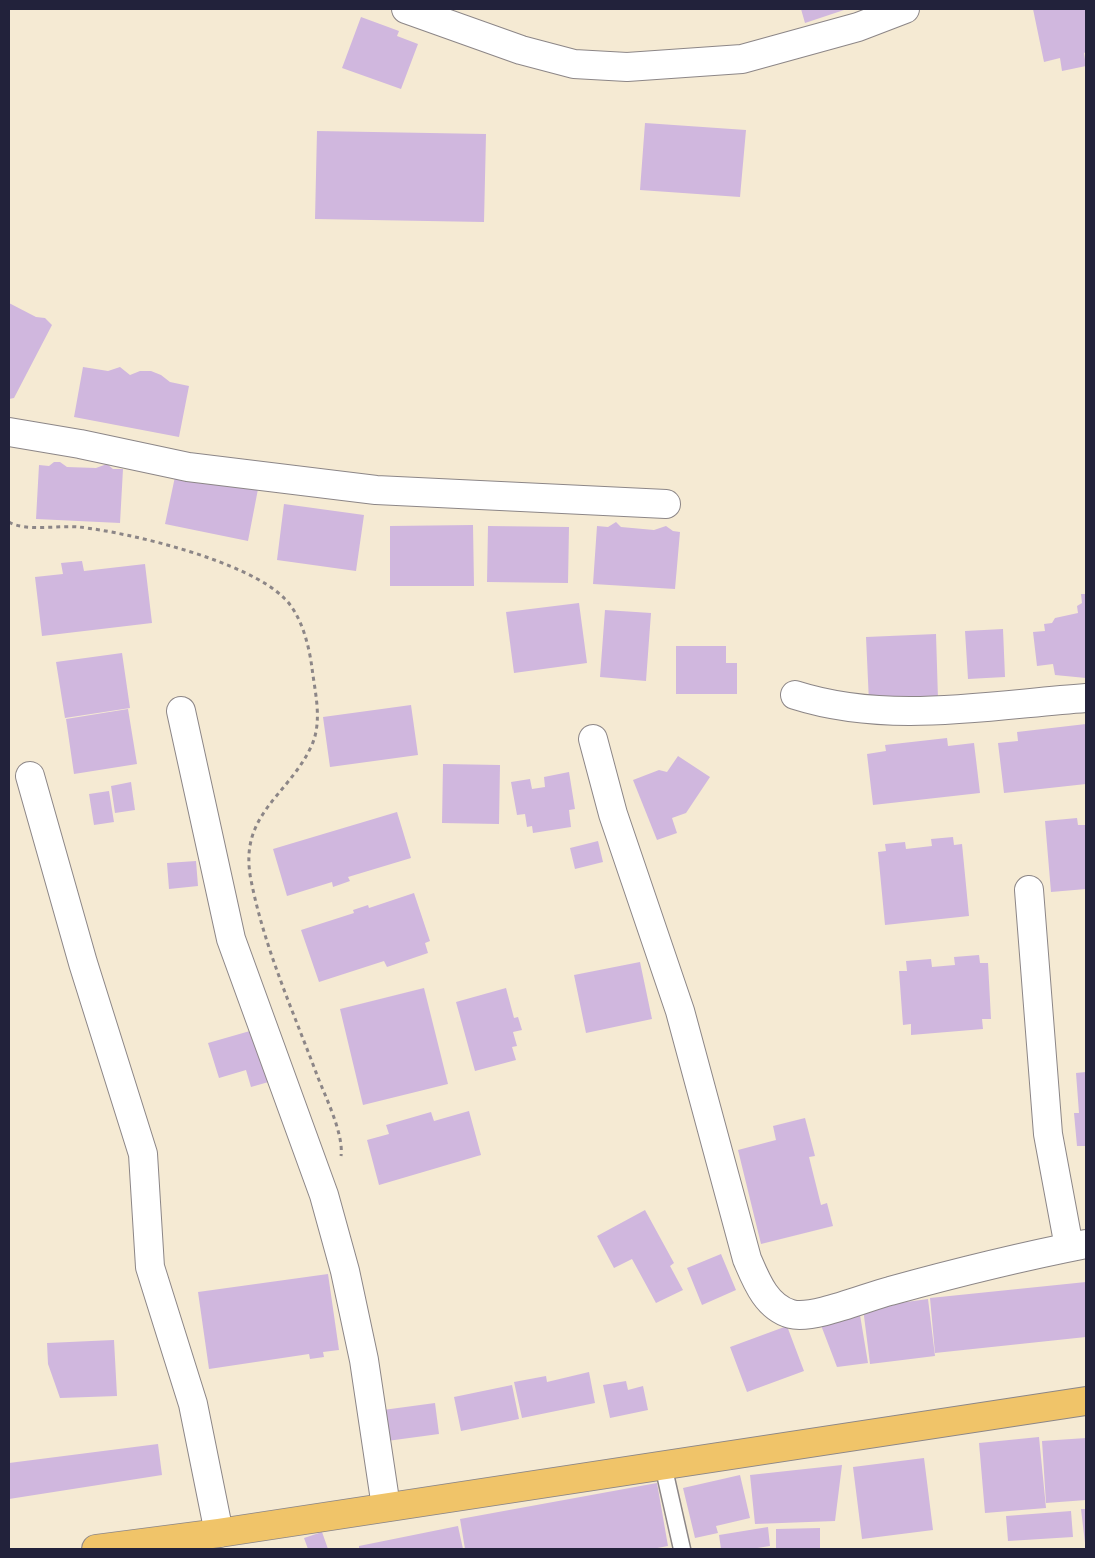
<!DOCTYPE html>
<html>
<head>
<meta charset="utf-8">
<style>
	body { margin:0 }
	#map { position:relative; width:1095px; height:1558px; overflow:hidden; background:#f5ead3; font-family:"Gochi Hand",sans-serif }
	canvas { display:block }
	.frame { position:absolute; inset:0; border:10px solid #22223b; pointer-events:none }
</style>
</head>
<body>
<div id="map">
<canvas width="1095" height="1558"></canvas>
<div class="frame"></div>
</div>
<script>
const c = document.querySelector('canvas').getContext('2d');
c.lineJoin = 'round';
function fillPath(path, color) { c.fillStyle = color; c.fill(path, 'evenodd'); }
function stroke(path, color, width, dash) { c.strokeStyle = color; c.lineWidth = width; c.lineCap = dash ? 'butt' : 'round'; c.setLineDash(dash || []); c.stroke(path); }
const building = new Path2D(`
	M801,9h46l-42,14z
	M1033,9h53v43l-2,1 2,13 -24,5 -2,-13 -16,4z
	M361,17l38,14 -2,5 21,8 -17,45 -59,-21z
	M645,123l101,7 -6,67 -100,-7z
	M317,131l169,3 -2,88 -169,-3z
	M9,303l27,14 9,1 7,7 -38,73 -5,1z
	M83,367l25,4 12,-4 10,8 10,-4h11l10,4 9,7 19,4 -10,51 -105,-20z
	M54,462h6l7,5 29,1 11,-4 6,5h10l-3,54 -84,-4 3,-54 10,1z
	M176,472l82,17 -10,52 -83,-17z
	M284,504l80,11 -8,56 -79,-11z
	M616,522l5,5 33,3 12,-4 7,5 7,1 -5,57 -82,-5 4,-58 11,1z
	M473,525l1,61h-84v-60z
	M488,526l81,1 -1,56 -81,-1z
	M82,561l2,10 61,-7 7,59 -110,13 -7,-59 28,-3 -2,-11z
	M1081,594h5v84l-31,-3 -2,-11 -16,2 -4,-34 12,-1 -1,-7 8,-1 3,-5 23,-5 -1,-7 5,-3z
	M579,603l8,60 -73,10 -8,-61z
	M605,610l46,3 -5,68 -46,-4z
	M1003,629l2,48 -37,2 -3,-48z
	M936,634l2,65 -69,3 -3,-65z
	M676,646h50v17h11v31h-61z
	M122,653l8,55 -65,10 -9,-56z
	M411,705l7,50 -88,12 -7,-50z
	M128,709l9,55 -63,10 -8,-55z
	M1086,724v60l-82,9 -6,-50 20,-2 -1,-9z
	M947,738l1,8 26,-3 6,50 -107,12 -6,-51 19,-3 -1,-6z
	M678,756l32,21 -24,36 -14,5 5,15 -20,7 -24,-60 26,-10 8,2z
	M443,764l57,1 -1,59 -57,-1z
	M569,772l6,37 -6,1 2,17 -38,6 -1,-7 -5,1 -2,-13 -8,1 -6,-33 19,-3 2,10 13,-2 -1,-10z
	M131,782l4,28 -20,3 -4,-27z
	M109,791l5,31 -20,3 -5,-31z
	M397,812l14,46 -63,19 2,4 -17,6 -1,-5 -45,14 -14,-47z
	M1077,818l1,7h8v64l-35,3 -6,-71z
	M953,837l1,8 8,-1 7,72 -84,9 -7,-73 8,-1 -1,-7 20,-2 1,7 26,-3 -1,-7z
	M598,841l5,21 -28,7 -5,-21z
	M196,861l2,25 -29,3 -2,-26z
	M414,893l16,48 -5,2 3,10 -41,14 -3,-6 -65,21 -18,-52 53,-17 -1,-3 15,-5 1,3z
	M979,955l1,8h8l3,56h-9l1,10 -72,6v-11l-8,1 -4,-54h8l-1,-10 25,-2 1,8 23,-2 -1,-8z
	M640,962l12,57 -66,14 -12,-58z
	M424,988l24,96 -85,21 -23,-96z
	M506,988l8,30 4,-1 4,13 -9,2 4,14 -5,1 4,13 -41,11 -19,-69z
	M257,1029l15,52 -21,6 -5,-17 -27,8 -11,-35z
	M1086,1072v74h-9l-3,-33h5l-3,-40z
	M469,1111l12,44 -102,30 -12,-45 22,-6 -3,-9 45,-13 3,9z
	M805,1118l10,38 -6,1 12,48 6,-2 6,23 -72,18 -23,-94 38,-10 -3,-14z
	M645,1210l29,53 -4,3 13,24 -27,13 -24,-44 -18,9 -17,-32z
	M721,1254l15,36 -34,15 -15,-37z
	M328,1274l11,76 -16,2 1,5 -14,2 -1,-5 -100,15 -11,-77z
	M1086,1282v55l-151,16 -5,-55z
	M928,1299l7,57 -65,8 -7,-56z
	M860,1315l8,48 -31,4 -18,-47z
	M787,1326l17,45 -57,21 -17,-45z
	M114,1340l3,56 -57,2 -12,-34 -1,-21z
	M589,1372l6,31 -73,15 -8,-36 32,-6 1,6z
	M626,1381l2,9 15,-4 5,24 -38,8 -7,-33z
	M512,1385l7,34 -58,12 -7,-34z
	M435,1403l4,31 -52,7 -4,-31z
	M1039,1437l7,71 -61,5 -6,-70z
	M1086,1438v62l-40,3 -4,-62z
	M158,1444l4,31 -153,24v-36z
	M924,1458l9,72 -71,9 -9,-72z
	M842,1465l-7,56 -80,3 -5,-49z
	M740,1475l10,43 -34,8 2,7 -23,5 -12,-50z
	M657,1483l11,63 -16,3h-187l-5,-30z
	M1081,1509h5v34h-1z
	M1071,1511l2,26 -65,4 -2,-25z
	M458,1526l5,23h-104v-3z
	M768,1527l2,19 -19,3h-30l-2,-14z
	M820,1528v21h-44v-20z
	M322,1532l6,17h-20l-4,-11z`);
const path = new Path2D(`
	M9,522c16,10 50,3 70,5 53,6 168,34 205,71 17,16 25,47 28,70 3,25 11,54 -1,79 -24,50 -73,68 -60,133 13,67 42,131 66,195 8,21 27,59 24,81`);
const service = new Path2D(`
	M663,1465l19,84`);
const minor = new Path2D(`
	M406,9l115,41 53,14 53,3 115,-8 116,-32 47,-18
	M9,432l71,12 108,23 188,23 290,14
	M795,695c94,30 194,10 291,3
	M181,711l50,228 93,256 21,76 19,89 22,147
	M593,739l20,75 67,197 67,248c9,21 19,48 44,55 22,6 75,-17 99,-23 65,-18 130,-34 196,-47
	M30,776l53,187 60,191 7,113 43,137 26,129
	M1029,890l19,244 21,113`);
const primary = new Path2D(`
	M96,1549l123,-16 867,-132`);
fillPath(building, '#d0b7de');
stroke(service, '#8c8687', 19);
stroke(minor, '#8c8687', 30);
stroke(primary, '#8c8687', 30);
stroke(path, '#8c8687', 3, [4, 4]);
stroke(service, '#fff', 16);
stroke(minor, '#fff', 28);
stroke(primary, '#f0c469', 28);
</script>
</body>
</html>
